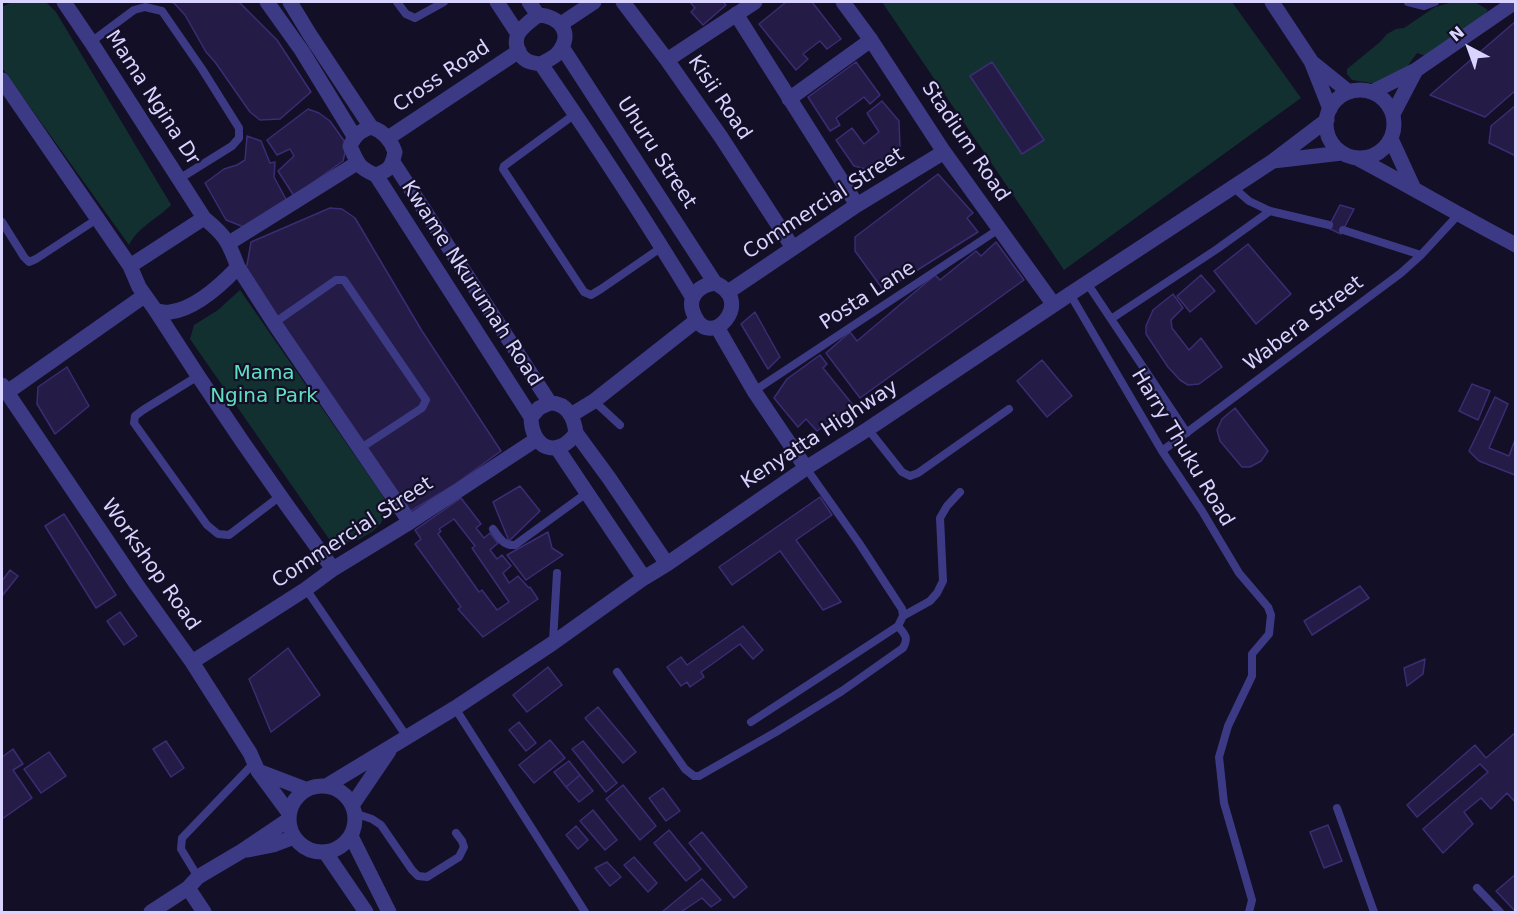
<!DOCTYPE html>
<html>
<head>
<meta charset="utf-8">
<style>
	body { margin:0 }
	#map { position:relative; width:1517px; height:914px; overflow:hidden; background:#130f26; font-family:"DejaVu Sans",sans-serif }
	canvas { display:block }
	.frame { position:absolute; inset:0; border:3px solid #d9d4ff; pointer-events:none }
	.north { position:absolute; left:1439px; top:18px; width:60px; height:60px; -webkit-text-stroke:4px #130f26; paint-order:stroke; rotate:319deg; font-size:16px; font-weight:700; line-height:24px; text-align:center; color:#d9d4ff }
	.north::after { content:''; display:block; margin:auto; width:21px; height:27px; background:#d9d4ff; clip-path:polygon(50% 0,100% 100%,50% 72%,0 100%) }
</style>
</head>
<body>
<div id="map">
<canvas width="1517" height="914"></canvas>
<div class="frame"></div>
<div class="north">N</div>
</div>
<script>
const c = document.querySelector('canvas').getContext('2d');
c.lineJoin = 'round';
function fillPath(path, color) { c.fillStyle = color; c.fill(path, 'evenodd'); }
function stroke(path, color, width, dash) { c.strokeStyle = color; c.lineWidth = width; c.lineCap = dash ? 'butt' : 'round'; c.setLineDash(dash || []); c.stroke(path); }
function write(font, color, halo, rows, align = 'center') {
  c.font = font + ' "DejaVu Sans",sans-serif'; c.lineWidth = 4.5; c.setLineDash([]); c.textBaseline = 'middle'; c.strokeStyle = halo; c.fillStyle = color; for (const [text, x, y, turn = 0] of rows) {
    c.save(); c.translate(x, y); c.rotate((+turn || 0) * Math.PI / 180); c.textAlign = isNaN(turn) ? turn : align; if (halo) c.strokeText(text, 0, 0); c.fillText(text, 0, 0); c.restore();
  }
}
const green = new Path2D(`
	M12,2h34l10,10 114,191 1,2c-15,15 -32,21 -42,40l-127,-177v-61z
	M882,2h350l69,96 -237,172z
	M1453,2h22l13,8 -10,14 -49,33 -12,-4 -13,18 -27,13 -25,-4 -5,-6v-5l33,-27 7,-8 9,-5 8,-1 31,-21z
	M240,290l143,206 5,13 -7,14 -8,8 -15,9 -16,3 -13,-4 -139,-200 4,-14 24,-15z`);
const building = new Path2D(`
	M170,2h69l38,38 34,52 -31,27 -20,1 -10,-8 -35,-50 -9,-10 -21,-37 -11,-12z
	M690,2h33l3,3 -23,20 -12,-13 4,-4z
	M786,2h26l29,37 -14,10 -7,-8 -17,13 5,5 -12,11 -37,-46z
	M1516,21v69l-31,27 -55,-22z
	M856,62l24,33 -10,9 -6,-7 -28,21 4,7 -10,6 -22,-34z
	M992,62l52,78 -22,14 -52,-78z
	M882,101l17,20 1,26 -30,23 -16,-4 -18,-26 16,-12 12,16 15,-12 -12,-19z
	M1516,105v51l-27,-13 2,-17z
	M308,109l11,4 11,8 17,24 -4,16 -49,35 -16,-25 16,-15 -4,-7 -13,6 -10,-15z
	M247,136l14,5 9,22 5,-1 -1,15 14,26 -44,24 -18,-7 -21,-37 19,-14 13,-4 8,-5z
	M938,174l35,39 -6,5 11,14 -94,59 -29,-40v-14z
	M1340,205l14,4 -13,25 -13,-6z
	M330,208l12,1 13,9 67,113 79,120 -47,34 -55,33 -156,-250 4,-3 4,-23z
	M996,242l28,38 -164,118 -34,-45 24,-21 7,9 78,-66 5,5 36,-29 5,5z
	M1248,244l43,50 -35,30 -42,-53z
	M1201,275l14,16 -25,21 -13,-16z
	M1173,294l10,14 -12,12 1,8 17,22 12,-12 21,29 -23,17 -11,1 -8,-5 -12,-13 -22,-33v-8l7,-16z
	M755,312l25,45 -12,12 -27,-45z
	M820,355l7,9 -4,4 30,37 -36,26 -11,-12 -8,8 -24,-29 13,-19z
	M1042,360l30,36 -25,21 -30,-36z
	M67,367l22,39 -34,28 -18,-30 1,-17z
	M1472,384l18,7 -12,29 -19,-9z
	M1495,397l13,7 -19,44 20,8 7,-19 -1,38 -36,-14 -10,-10z
	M1235,408l33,43 -7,10 -11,6h-8l-22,-26 -3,-11 5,-11z
	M520,486l20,25 -31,30 -16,-39z
	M820,497l12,18 -36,25 45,62 -18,8 -43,-59 -48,34 -13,-18z
	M461,498l20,26 -5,4 8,10 6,-5 8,10 -8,7 7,9 5,-4 9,11 -8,7 6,10 9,-7 11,12 1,-1 8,12 -55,38 -25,-28 3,-2 -46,-63 6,-5 -6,-9zM454,519l21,27 -3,2 37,54 -12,8 -15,-20 -3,2 -41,-58 3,-3 -2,-2z
	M64,514l52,81 -20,13 -51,-82z
	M548,532l4,16 11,7 -37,25 -19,-25z
	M10,570l8,6 -16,20v-15z
	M1360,586l9,12 -57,37 -8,-14z
	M120,612l17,24 -13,9 -17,-24z
	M743,626l20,24 -10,9 -13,-15 -39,28 3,5 -14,10 -3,-5 -6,4 -14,-19 14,-10 6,8z
	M288,648l32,47 -49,37 -22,-53z
	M1425,659l-2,15 -16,12 -3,-18z
	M548,667l14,18 -35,27 -14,-17z
	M598,707l38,45 -13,11 -38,-45z
	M519,722l17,21 -10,8 -17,-21z
	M1516,732v71l-9,-10 -16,16 -10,-11 -17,14 9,12 -30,29 -20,-24 65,-57 -8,-8 -63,53 -10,-12 68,-60 11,13z
	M550,740l15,18 -31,25 -15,-18z
	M166,741l18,27 -13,9 -18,-28z
	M583,741l34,42 -11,9 -34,-43z
	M13,749l10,15 -10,6 19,28 -30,21v-62z
	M49,752l17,24 -25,17 -17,-24z
	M569,761l11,14 -14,12 -12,-15z
	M580,775l13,16 -14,11 -13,-15z
	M623,785l33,41 -16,14 -34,-41z
	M663,788l17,23 -14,10 -17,-23z
	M593,810l24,30 -12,10 -25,-29z
	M1328,825l14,36 -18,7 -14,-36z
	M576,826l12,14 -10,9 -12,-14z
	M669,830l32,39 -15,12 -32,-38z
	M702,832l45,55 -13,11 -45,-55z
	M634,857l23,26 -9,9 -24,-27z
	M607,862l14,15 -11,9 -15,-18z
	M1516,874v36h-2l-18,-19z
	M702,879l19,21 -10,7 -9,-9 -21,14h-19z`);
const service = new Path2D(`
	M397,2l9,12 9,4 29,-16
	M1408,2l16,4 11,-4
	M91,42l43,-32 11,-3 17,4 40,58 37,59v10l-7,8 -53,33
	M575,114l-71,52 -1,3 81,123 7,3 10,-6 61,-42
	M1234,188l15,13 21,10 59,14
	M2,222l22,35 5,5 7,-3 61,-40
	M1343,230l78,25
	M1087,283l100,150
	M1070,294l92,157 40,60 37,62 29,34 3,8 -2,19 -17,20v22l-24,50 -9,31 5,46 28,97 -3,12
	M1111,319l106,-70 53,-38
	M274,323l62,-43h8l82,120 -4,8 -61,40
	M198,376l-55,34 -8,6 -1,7 73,102 11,9 11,1 50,-38
	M754,391l245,-162
	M594,401l26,24
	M868,429l34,43 8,4 8,-3 91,-64
	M1162,451l239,-178 20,-18 37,-40
	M493,529c7,9 10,17 22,16l73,-53
	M306,589l101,148
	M903,616l27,-15 7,-8 6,-12 -3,-63 7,-12 13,-14
	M553,641l4,-68
	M617,672l68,97 9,7h5l77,-44 66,-41 61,-43c6,-11 2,-13 -5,-22
	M455,708l130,204
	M751,722l147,-96 5,-10 -1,-7 -43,-66 -53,-75
	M1337,808l37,104
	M354,813l18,6 9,6 31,45 6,6 9,1 32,-20 5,-10 -2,-6 -6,-8
	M198,877l-17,-28 1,-11 72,-75
	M1477,888l23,24`);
const minor = new Path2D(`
	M64,2l27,40 113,176
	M267,2l35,49 52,85
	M290,2l20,33 61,92
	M497,2l21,32
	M529,2l9,13
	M623,2l44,58
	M755,2l-88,58 54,77 72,111
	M843,2l28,38 73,112 110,153
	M1272,2l39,59 19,48
	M736,14l121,191
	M538,15c22,1 37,19 19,39 -4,4 -11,7 -16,10 -9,-1 -16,-2 -21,-10 -11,-19 4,-28 18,-39z
	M561,24l33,-22
	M562,47l153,236
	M1313,63l36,29
	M541,64c53,77 104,155 152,234
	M2,80l128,186 9,21 17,24c4,0 10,2 14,1 25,-3 52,-28 68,-45 -10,-26 -12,-31 -34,-49l-74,48
	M1326 124a34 34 0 1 1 68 0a34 34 0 1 1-68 0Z
	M1372,92l44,-22 99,-68
	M789,99l82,-59
	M1393,114l23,-44
	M371,127c12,4 20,13 24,25 -3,14 -5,18 -19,23 -18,-7 -19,-13 -26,-29 5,-11 10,-15 21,-19z
	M388,138l131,-87
	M1391,139l23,50
	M1357,158c53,28 105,59 159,87
	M1273,161l69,-8
	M393,162l157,241
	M376,175l155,242
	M229,243l128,-80
	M238,267l36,56 136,199
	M715,283c42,18 -7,72 -22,29 -6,-16 7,-27 22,-29z
	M728,292l129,-87 87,-53
	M156,311c56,88 115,174 177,258
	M717,327l37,64 52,77
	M2,385l135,200 55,77 58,91 8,18 31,42
	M6,393l138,-97
	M550,403c17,0 24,14 26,30 -19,27 -45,15 -45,-16l8,-9z
	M571,415l23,-14 103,-81
	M576,433l33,45 58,86
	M557,448l87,130
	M192,662l114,-73 27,-20 77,-47 127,-83
	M258,771l47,18
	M328,785l127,-77 98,-65 91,-65 23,-14 139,-96 62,-39 202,-135 203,-133 54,-41
	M289 819a33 33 0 1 1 66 0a33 33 0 1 1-66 0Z
	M353,804l36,-53
	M351,836l38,76
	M248,850l25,-5 21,-8
	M325,852l41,60
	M188,888l16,24
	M151,912l37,-24 10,-11 44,-26 46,-31`);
const streetNames = [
	["Cross Road",442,77,-34],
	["Mama Ngina Dr",152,98,57],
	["Kisii Road",719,98,56],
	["Stadium Road",965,142,56],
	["Uhuru Street",656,153,57],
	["Commercial Street",824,204,-33],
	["Kwame Nkurumah Road",471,284,57],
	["Posta Lane",868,296,-33],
	["Wabera Street",1304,324,-37],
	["Kenyatta Highway",820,435,-33],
	["Harry Thuku Road",1182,448,59],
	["Commercial Street",353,533,-33],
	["Workshop Road",150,565,55]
];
const parkNames = [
	["Mama",264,374],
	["Ngina Park",264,397]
];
fillPath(green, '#12302f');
fillPath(building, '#241b47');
stroke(building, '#3b2d73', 1.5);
stroke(service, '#3d3a85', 8);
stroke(minor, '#3d3a85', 15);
write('20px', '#d9d4ff', '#130f26', streetNames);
write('20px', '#5fe0c0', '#130f26', parkNames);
</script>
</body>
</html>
